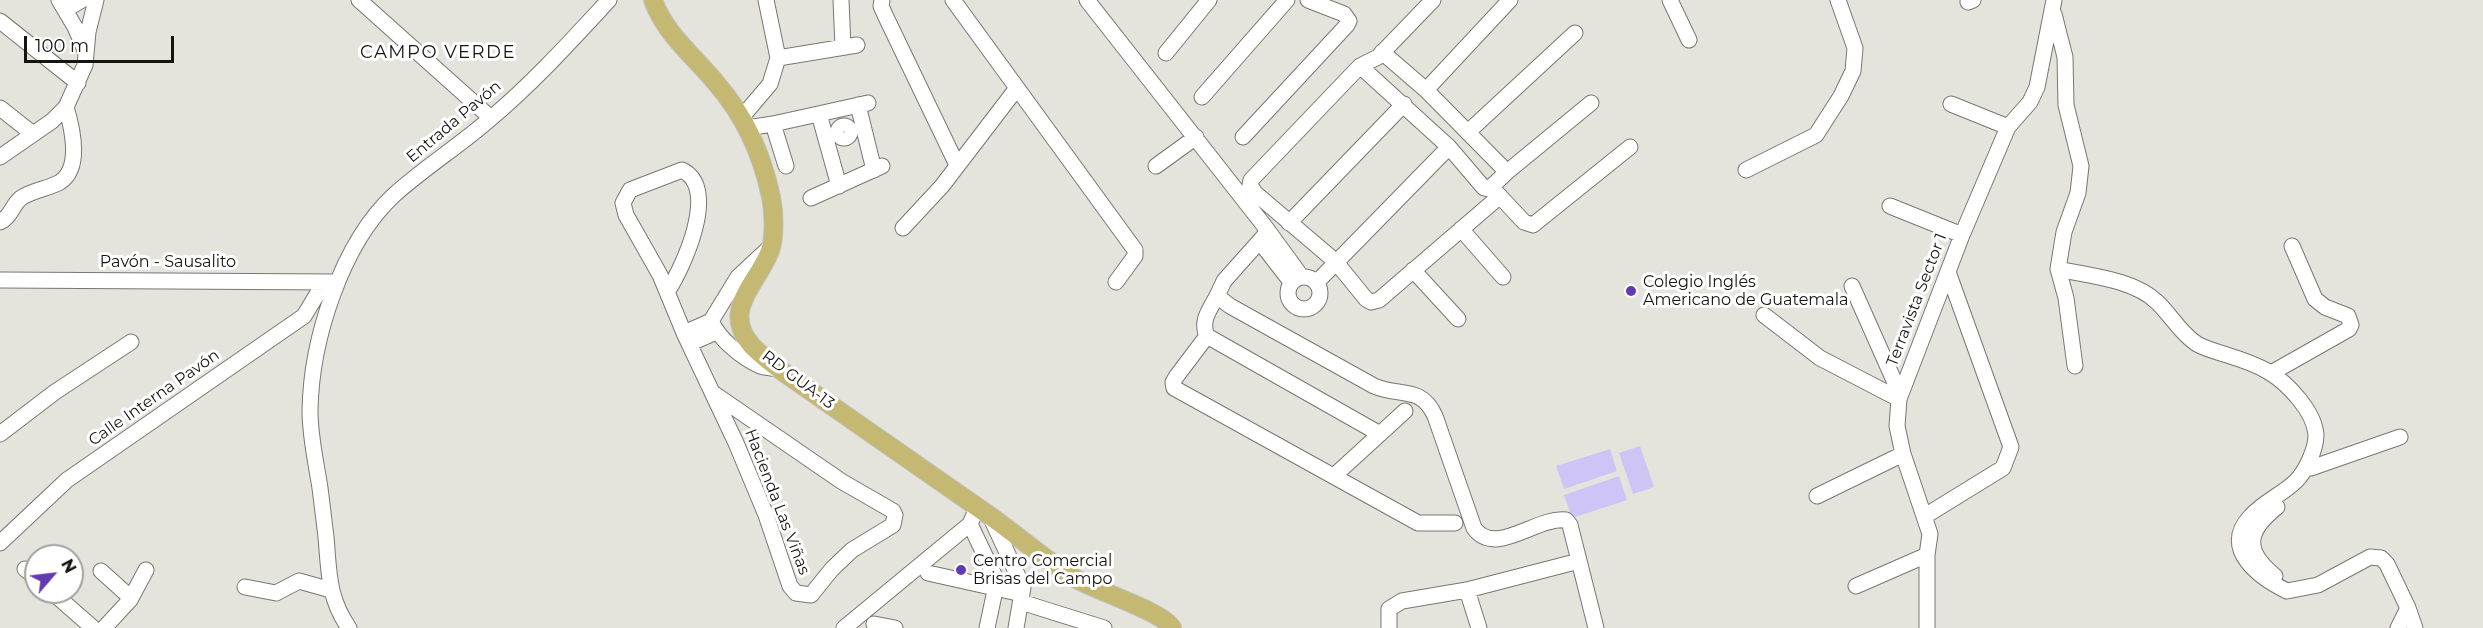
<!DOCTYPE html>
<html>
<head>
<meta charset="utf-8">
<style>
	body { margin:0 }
	#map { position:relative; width:2483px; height:628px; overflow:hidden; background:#e5e4dc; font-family:Montserrat,sans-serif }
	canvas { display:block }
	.north { position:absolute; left:24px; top:544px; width:60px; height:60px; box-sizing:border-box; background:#fff; border:2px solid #a1a1a0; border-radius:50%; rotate:62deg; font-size:16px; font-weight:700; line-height:24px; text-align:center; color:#141411 }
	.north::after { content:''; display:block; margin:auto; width:21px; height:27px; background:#623bb3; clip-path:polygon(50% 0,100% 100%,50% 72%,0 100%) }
	.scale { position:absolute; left:24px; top:36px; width:150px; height:27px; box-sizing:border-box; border:3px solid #141411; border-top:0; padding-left:8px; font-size:18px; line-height:21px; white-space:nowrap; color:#141411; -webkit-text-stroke:4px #fff; paint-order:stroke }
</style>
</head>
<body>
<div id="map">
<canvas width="2483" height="628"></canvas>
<div class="north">N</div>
<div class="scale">100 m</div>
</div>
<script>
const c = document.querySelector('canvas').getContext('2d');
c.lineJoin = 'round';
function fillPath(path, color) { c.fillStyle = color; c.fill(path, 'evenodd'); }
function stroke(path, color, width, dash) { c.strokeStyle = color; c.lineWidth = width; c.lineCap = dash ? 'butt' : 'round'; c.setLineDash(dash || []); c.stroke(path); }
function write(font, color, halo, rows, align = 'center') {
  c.font = font + ' Montserrat,sans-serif'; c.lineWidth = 6; c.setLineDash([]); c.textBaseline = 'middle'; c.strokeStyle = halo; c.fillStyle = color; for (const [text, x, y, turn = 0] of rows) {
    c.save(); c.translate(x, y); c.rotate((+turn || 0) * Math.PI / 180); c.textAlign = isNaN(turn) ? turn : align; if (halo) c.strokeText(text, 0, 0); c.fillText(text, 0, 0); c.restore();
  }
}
const green = new Path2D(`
	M1640,446l14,41 -21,7 -14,-41z
	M1610,449l7,22 -53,18 -8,-23z
	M1619,476l8,24 -55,18 -8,-23z`);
const minor = new Path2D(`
	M59,0l16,27 10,23
	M359,0l132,118
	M841,0l2,47
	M882,0l-1,6 4,9 72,150
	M953,0l182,250v6l-19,26
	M1087,0l179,228 -1,7 -41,46 -7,15 13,10 144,80c25,11 47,-1 61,30l39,112c21,30 63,-12 92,-8l4,5 26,103
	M1433,0l-55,57 -18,9 -109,114 -1,5 5,8 80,68 31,38 5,3 8,-2 121,-104
	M1670,0l19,40
	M1968,2l5,-2
	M65,10l17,-10
	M2054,14l11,43 1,48 15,61 -3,27 -14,39 -6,37 8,29 9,68
	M0,21l78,62
	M1166,53l43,-53
	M778,58l79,-13
	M1360,66l89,81 35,41 5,1 18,-17 -81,-82 -44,-38
	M1426,90l84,-90
	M1202,97l85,-97
	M1951,104l57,23
	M858,105l16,65
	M0,108l33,26
	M819,114l20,72
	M741,118l29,-34 8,-26 -12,-58
	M773,124l13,42
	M838 132a6 6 0 1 1 12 0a6 6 0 1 1-12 0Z
	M747,128l26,-4 95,-21
	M1468,132l107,-99
	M1243,137l104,-112 2,-4 -5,-7 -36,-14
	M0,157l52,-36 14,-14 19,-42 3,-33 8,-32
	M1156,166l40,-29
	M1746,170l70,-35 25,-39 12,-25 2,-23 -17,-48
	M1507,172l84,-69
	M1493,189l31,33 9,3 97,-78
	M811,198l71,-32
	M1890,206l72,29
	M0,222c11,-5 12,-17 21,-24 12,-8 27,-9 39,-16 22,-14 12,-55 6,-75
	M1289,223l115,-119
	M903,228l39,-42 75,-98
	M1266,228l35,48
	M1461,229l42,48
	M1260,242l31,40
	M2058,269c31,7 75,10 99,33 14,13 23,31 40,42 9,5 21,8 30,11 32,10 51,18 72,44 9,11 16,22 17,36 0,14 -10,36 -20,46 -13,13 -33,21 -46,36 -30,32 10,61 37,74l31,-6 52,-28 11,1 6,6 21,44 -10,20
	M1413,270l45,49
	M1288 293a16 16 0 1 1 32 0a16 16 0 1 1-32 0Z
	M0,280l333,2
	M1316,283l133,-136
	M1852,286l48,108
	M667,292c16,-24 53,-104 15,-122l-52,20 -7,13 3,12 34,60 24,58 52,110 30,72 24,71 6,7 15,2 21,-26 20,-19 41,-25 2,-10 -2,-4 -52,-30 -128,-88
	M1217,296c-7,13 -17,25 -10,40l173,98
	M1764,315l56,43 79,41
	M711,321c8,18 31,37 49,45 6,2 13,2 19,3
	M684,333l27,-12 27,-44 30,-28
	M1207,336l-31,41 -3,5 1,6 244,135h37
	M689,344l27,-12
	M2273,372l76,-43 2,-4 -3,-9 -23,-9 -10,-8 -23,-53
	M0,434l55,-42 76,-50
	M2311,468l89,-31
	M1335,475l70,-64
	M1817,496l86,-42
	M990,516l33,71 -7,41
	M1925,516l78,-48 8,-21 -63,-175
	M970,524l27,57 -10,47
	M0,543l67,-63 237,-164 20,-33
	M25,569l11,9
	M101,571l30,27
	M928,573l94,21
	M2275,576c-32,-26 -28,-45 2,-69
	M1856,586l71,-31
	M245,587l31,6 23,-12 32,9
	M1467,590l12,38
	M52,592l41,36
	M1021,602l83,26
	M2408,608l7,20
	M874,624l21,4
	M104,628l26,-28 16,-30
	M349,628c-21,-30 -20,-56 -23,-91 -2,-16 -4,-33 -6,-49 -4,-26 -10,-51 -10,-77 1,-70 31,-167 84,-216 30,-27 65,-49 96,-76 43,-36 81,-78 119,-119
	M844,628l126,-104 7,-16
	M1389,628v-19l13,-8 65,-11 112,-29
	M1927,628v-73l3,-21 -27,-80 -6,-28 2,-27 63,-164 46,-108 22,-25 7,-15 17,-87`);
const major = new Path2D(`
	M653,0c12,34 41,56 63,83 29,33 46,71 55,114 3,15 4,40 -1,54 -12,32 -50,59 -18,95 8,8 18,16 27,23 71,49 141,98 211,147 27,19 53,42 81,60 21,14 92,35 101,52`);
const markers = [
	[1631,291,6,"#623bb3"],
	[961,570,6,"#623bb3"]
];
const streetNames = [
	["Entrada Pavón",454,122,-40],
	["Pavón - Sausalito",168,262],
	["Terravista Sector 1",1917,300,-69],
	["RD GUA-13",798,380,37],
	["Calle Interna Pavón",154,398,-35],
	["Hacienda Las Viñas",777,502,69]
];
const poiNames = [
	["Colegio Inglés",1643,282],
	["Americano de Guatemala",1643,300],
	["Centro Comercial",973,561],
	["Brisas del Campo",973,579]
];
const neighbourhoodNames = [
	["CAMPO VERDE",438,53]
];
fillPath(green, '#cec5f6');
stroke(minor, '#787770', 17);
stroke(major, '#c2c2c1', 20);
stroke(minor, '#fff', 15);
stroke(major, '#c4b873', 18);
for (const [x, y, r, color] of markers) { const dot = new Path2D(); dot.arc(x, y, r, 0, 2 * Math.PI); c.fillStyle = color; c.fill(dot); stroke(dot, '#fff', 2); }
write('16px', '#141411', '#fff', streetNames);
write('16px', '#141411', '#fff', poiNames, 'left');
c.letterSpacing = '1.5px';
write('18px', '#141411', '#fff', neighbourhoodNames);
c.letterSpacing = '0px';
</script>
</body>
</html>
